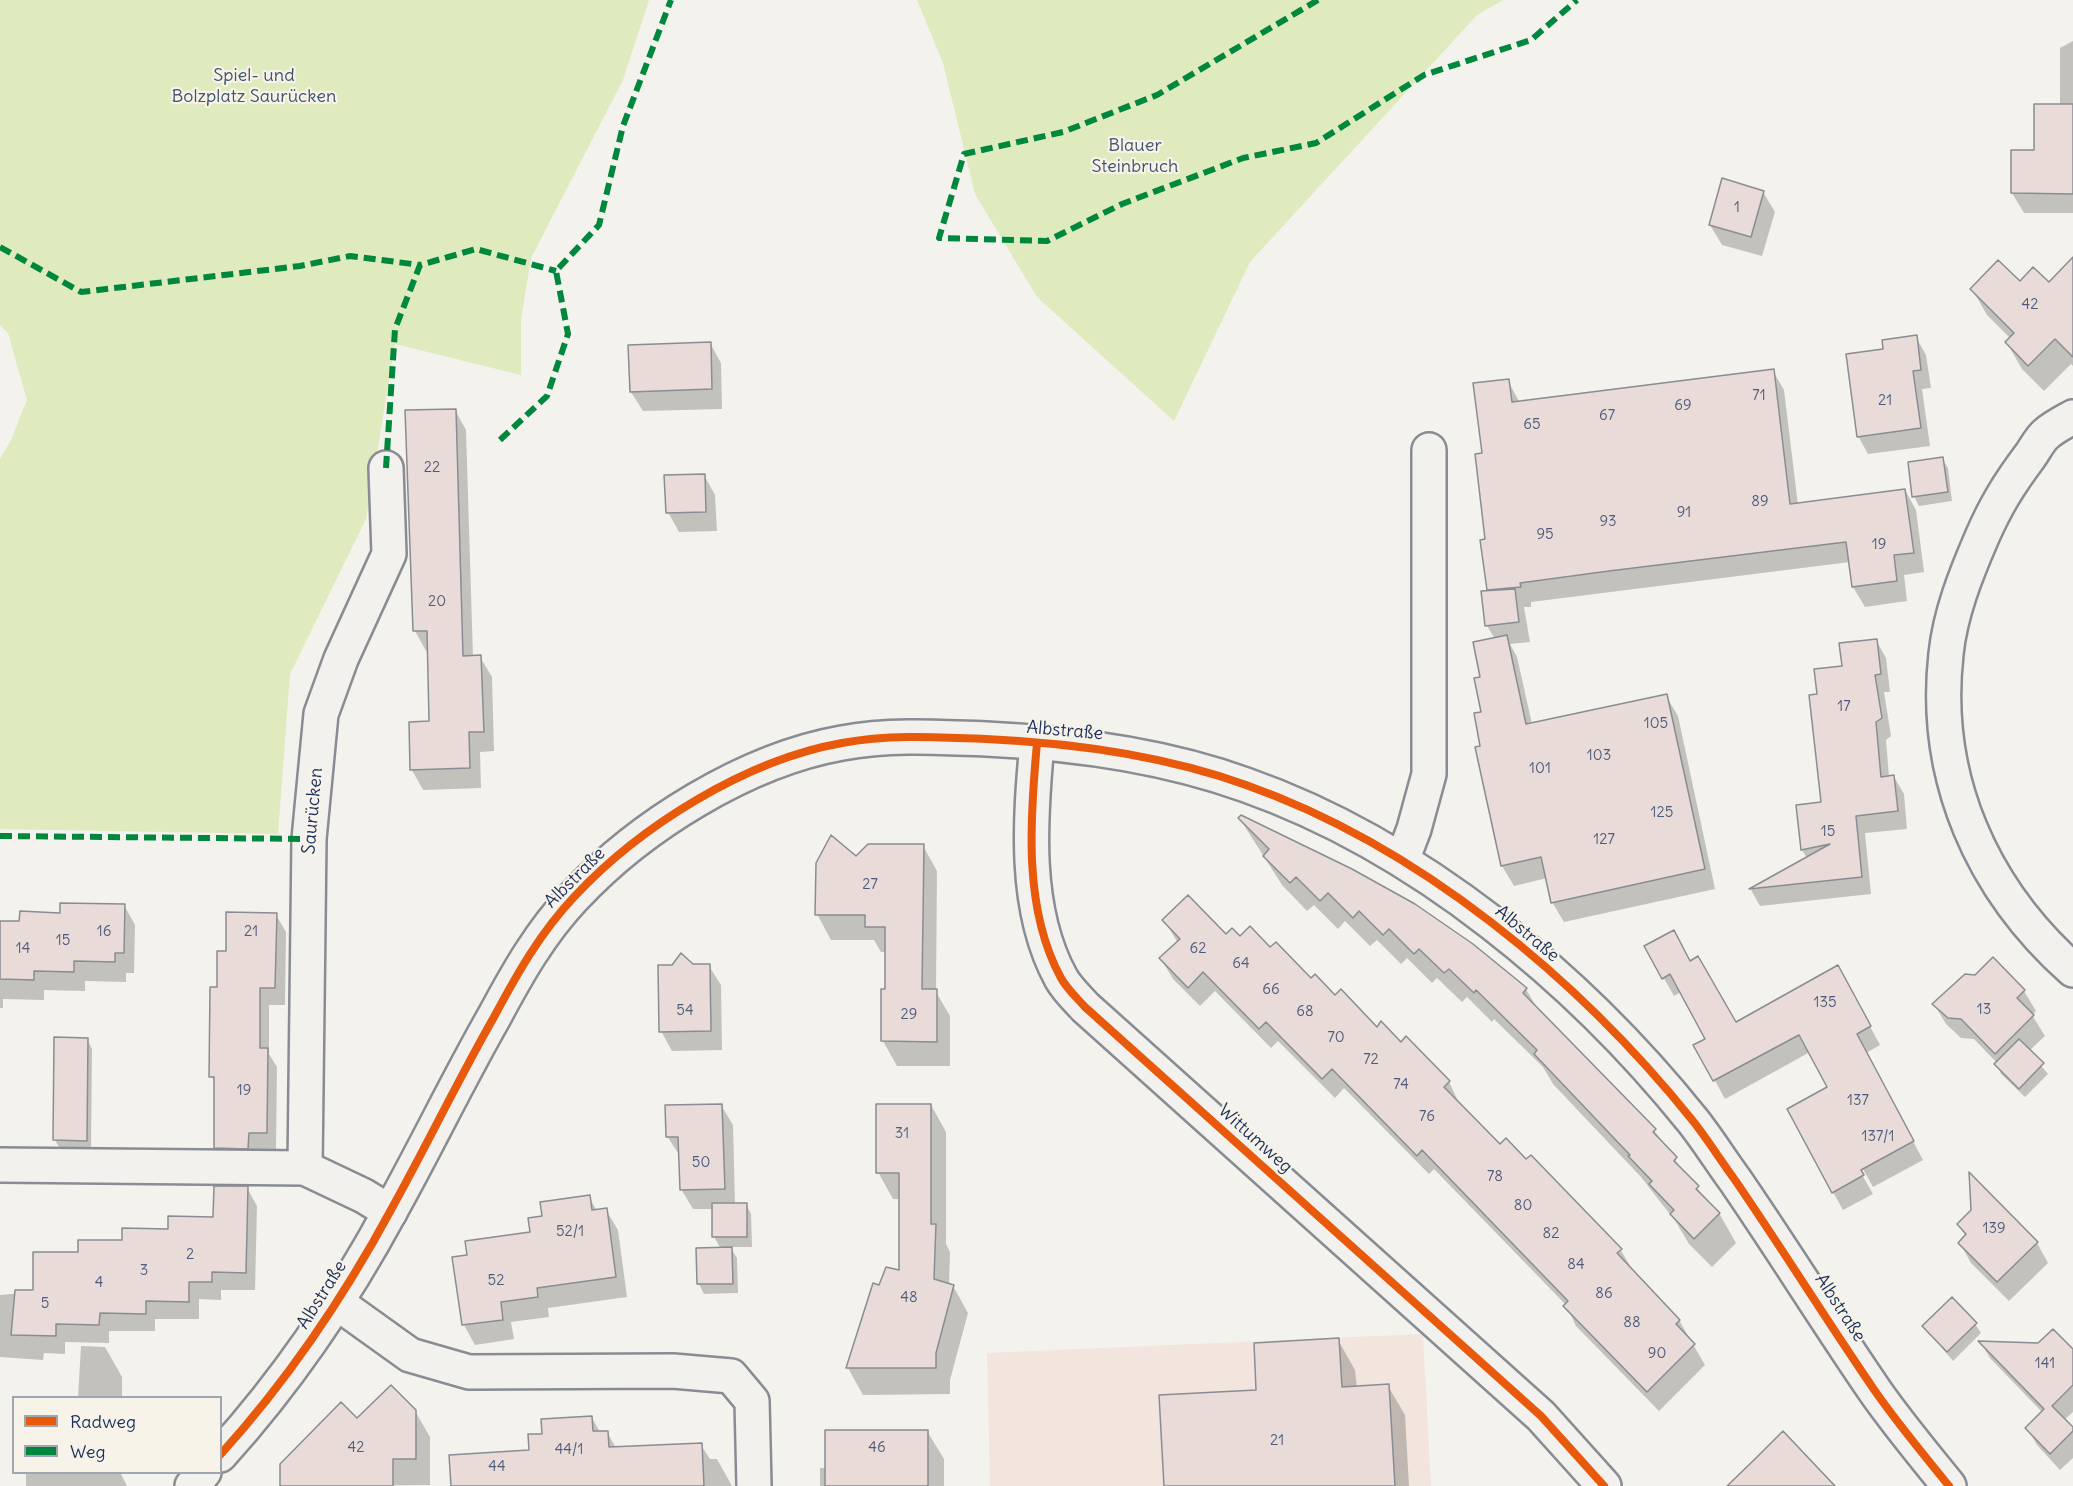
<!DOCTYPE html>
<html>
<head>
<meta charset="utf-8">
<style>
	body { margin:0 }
	#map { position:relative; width:2073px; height:1486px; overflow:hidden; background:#f4f2ec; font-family:Delius,sans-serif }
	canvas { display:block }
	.legend { position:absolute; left:12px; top:1396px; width:210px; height:78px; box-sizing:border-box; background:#f7f3e8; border:2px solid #9fa5b1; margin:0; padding:8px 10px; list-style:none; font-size:18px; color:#1b2f5e }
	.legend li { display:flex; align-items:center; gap:12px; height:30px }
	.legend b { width:30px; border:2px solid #9fa5b1 }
</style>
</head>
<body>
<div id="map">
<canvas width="2073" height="1486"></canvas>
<ul class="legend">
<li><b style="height:8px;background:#e8590c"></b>Radweg</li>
<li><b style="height:8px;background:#00873e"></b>Weg</li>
</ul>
</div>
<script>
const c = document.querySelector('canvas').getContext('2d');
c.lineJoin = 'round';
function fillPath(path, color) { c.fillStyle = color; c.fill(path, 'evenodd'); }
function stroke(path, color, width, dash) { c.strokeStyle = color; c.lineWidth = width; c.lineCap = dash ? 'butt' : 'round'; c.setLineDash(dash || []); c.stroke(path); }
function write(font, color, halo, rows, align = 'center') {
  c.font = font + ' Delius,sans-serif'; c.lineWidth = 4.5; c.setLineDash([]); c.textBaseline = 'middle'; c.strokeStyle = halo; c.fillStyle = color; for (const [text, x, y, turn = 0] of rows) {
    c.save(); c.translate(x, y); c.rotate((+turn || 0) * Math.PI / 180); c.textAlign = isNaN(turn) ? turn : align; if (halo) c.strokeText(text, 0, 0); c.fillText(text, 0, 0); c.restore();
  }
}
const built = new Path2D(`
	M1423,1334l8,152h-441l-3,-133z`);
const green = new Path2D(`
	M0,0h649l-26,80 -92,178 -10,62v55l-126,-31 -29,175 -76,155 -12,160 -278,-5v-370l11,-19 16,-40 -19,-67 -8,-8z
	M917,0h586l-26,15 -227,247 -76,159 -137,-124 -62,-103 -32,-131z`);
const shadow = new Path2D(`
	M2073,41v172h-49l-12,-20 48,-87v-58z
	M1763,192l12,20 -13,44 -40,-11 -12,-20z
	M2073,271v95l-2,-2 -27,27 -22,-22 -15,-26 4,-4 -24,-24 -15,-26 48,-6 29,1z
	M1916,337l10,18 5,33 -9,1 8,57 -62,8 -10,-18 27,-86z
	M710,343l11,20 1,46 -79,2 -12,-19z
	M1773,371l11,19 14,115 107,-15 11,20 8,62 -20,3 3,26 -42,6 -12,-20 -3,-25 -319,40v5h-7l6,35 -20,2 7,13 15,67 134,-28 12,20 37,173 -151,33 -12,-20 -5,-24 -33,8 -12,-20 -25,-118 5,-1v-69l13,-39 -8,-13 -4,-33 7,-1 -7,-138 25,-73 12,22z
	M455,410l11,20 7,227h7l12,20 2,74 -14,1 1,36 -58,2 -11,-20 19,-48 -2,-72 -3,1 -11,-20z
	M1942,459l6,9 4,33 -33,5 -5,-10z
	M704,475l11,20 2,36 -38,1 -11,-20z
	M1876,640l10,18 4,34h-6l7,44 -5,4 3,37h5l10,17 3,35 -42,4 6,61 -111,12 -9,-16 56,-32 -5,-8 21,-47 -5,-108 25,-27z
	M1240,819l232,126 54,44 13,23 115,118 31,44 34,39 17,30 -24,24 -23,-23 -13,-22 -35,-45 -88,-93 -10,-17 -49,-48 -2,3 -25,-25 -5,5 -25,-24 -5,5 -25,-25 -6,6 -24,-24 -7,6 -25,-25 -7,8 -24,-24 -7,6 -25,-26z
	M923,846l14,25 -1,121 14,24v50h-53l-14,-25 4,-89h-6l-7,-12h-43l-14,-26 39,-56z
	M124,905l11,20 -1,48h-8v9l-41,-1v10l-41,-1v10l-41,-1v9h-3v-85h21z
	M276,915l10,17 -1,73h-16v49l8,13 -1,84 -18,-1v16h-32l-10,-18v-63l-5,-9 8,-88 8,-36z
	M1164,920l76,18 30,11 107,80 24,15 48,38 10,21 41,44 120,102 12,20 47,51 26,45 -46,46 -83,-85 -10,-21 -132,-136 -5,5 -85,-86 -9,10 -57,-57 -7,7 -56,-57 -15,15 -27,-27 -12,-20 17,-16z
	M1646,947l44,15 45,62 113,-39 32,60 -14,8 57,107 -50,27 -14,-25 -3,2 17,30 -30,16 -10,-18 -4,-104 -19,-36 -85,47 -29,-53 11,-6 -26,-48 -7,4z
	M1993,959l31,32 12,20 -4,4 13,21 -16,15 19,23 -23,23 -24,-23 -4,-11 -23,-24 -13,-1 -15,-14 -12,-20 41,-28z
	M692,966h17l12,19 1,65 -50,1 -11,-20z
	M87,1039l5,10 -1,101 -31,-1 -5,-9z
	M721,1105l12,20 2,79h11l5,10 1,33h-22l7,11 1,35 -34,1 -5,-10 -1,-35h23l-7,-12v-28h-21l-12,-20 -1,-33 -13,-20z
	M931,1105l15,27v112l4,8 -1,33 4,1 15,27 -18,67v14l-87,1 -15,-27 26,-83 6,2 21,-16v-72h-8l-15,-27z
	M1971,1176l66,67 11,20 -39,38 -38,-38 -11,-20 6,-6 -7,-13 13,-13z
	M247,1188l10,18 -2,84h-34v10l-22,-1v20h-44v12h-46v12l-44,-1v12l-21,-1 -1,7 -43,-3v-62l34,-3 45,-38 135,-36z
	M589,1197l8,14 9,-1 12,20 9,67 -79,11 1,9 -38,5 3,17 -39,6 -11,-20 5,-69 63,-23 12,-16z
	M1975,1324l6,9 -28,28 -29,-34z
	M1338,1340l17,30 2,18 31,-2 17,29 4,71h-244l93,-94z
	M1981,1343l92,8v61l-9,8 9,10v28l-13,12 -23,-25 -10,-17 15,-16 -52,-54z
	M81,1346l24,1 17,30v21h-44z
	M415,1411l15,26v48l-148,1 75,-66z
	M592,1418l8,14h7l9,16 85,-3 9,14h7l15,27h-280l78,-34 14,-17z
	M927,1431l17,28v27h-124v-18h7z
	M26,1472h94l7,14h-101z`);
const building = new Path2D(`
	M2034,104h39v90l-62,-1v-43h23z
	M1722,178l42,13 -13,46 -42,-12z
	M2073,257v100l-18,-18 -27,27 -23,-24 9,-9 -44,-44 28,-29 22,21 13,-14 16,15z
	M1917,335l4,35 -8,1 8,57 -64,9 -11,-83 37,-5 -1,-9z
	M711,342l1,47 -82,3 -2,-47z
	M1774,369l16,135 115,-15 9,64 -20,2 3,26 -45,6 -6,-45 -237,29 -89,12 1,4 -34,3 -7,-50 5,-1 -10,-85 7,-1 -9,-70 36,-4 3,23z
	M456,409l7,247 18,-1 3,77h-15l1,36 -60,2 -1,-48 20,-1 -2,-90h-14l-8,-221z
	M1943,457l5,35 -36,5 -4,-35z
	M705,474l1,38 -40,1 -2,-38z
	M1515,589l4,33 -34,4 -4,-35z
	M1507,635l19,89 141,-30 38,175 -154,34 -10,-46 -40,9 -26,-119 5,-1 -6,-33 7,-1 -7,-34 6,-1 -7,-35z
	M1877,639l4,35 -6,1 7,43 -6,4 5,55 13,-2 4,36 -42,5 6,61 -113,12 81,-45 -29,6 -5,-45 25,-3 -12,-107 8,-1 -3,-25 28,-3 -3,-23z
	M1241,815l111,54 63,35 58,40 54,44 -4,5 133,136 -3,3 24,25 -3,4 25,25 -3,3 24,24 -26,26 -24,-25 4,-4 -25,-26 3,-3 -24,-25 2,-1 -96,-101 3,-4 -61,-60 -2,3 -25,-24 -5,4 -25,-24 -5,5 -25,-25 -6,6 -24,-24 -6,7 -25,-25 -8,8 -24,-24 -6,6 -27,-27 6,-7 -31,-31z
	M831,835l25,21 12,-12h56l-2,145h15v53l-56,-1v-52h4v-62h-20v-12h-50l1,-52z
	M1188,895l38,39 6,-6 8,8 10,-10 20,21 6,-5 35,36 4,-4 20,21 6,-6 36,38 4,-6 20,21 5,-6 44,45 -6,6 56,57 6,-6 20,21 5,-4 91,94 -5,4 63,67 -4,4 19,20 -48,48 -84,-86 5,-5 -146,-151 -5,6 -85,-87 -10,10 -56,-57 -7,7 -56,-57 -15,16 -29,-30 21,-19 -18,-19z
	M60,903l65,1 -1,49h-9v9l-41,-1v11l-40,-1v9l-34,-1v-58h19l1,-10 40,2z
	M226,912l51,1 -2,75h-15v60h8l-1,85h-18l-1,16 -34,-1v-71h-5l1,-90h7v-36h9z
	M1674,930l16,31 8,-5 38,66 102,-57 33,61 -14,8 57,107 -53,29 3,5 -32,18 -45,-84 40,-22 -28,-52 -86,46 -20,-36 12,-6 -35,-65 -8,5 -18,-33z
	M681,953l12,11h17l1,67 -52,1 -1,-67h14z
	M1993,957l32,33 -8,8 17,17 -39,39 -34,-35 -13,-1 -16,-14 33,-30 10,1z
	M54,1037l34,1 -1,103 -34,-1z
	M2019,1039l25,24 -25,26 -25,-25z
	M722,1104l3,85 -45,1 -2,-53h-12l-1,-32z
	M876,1104h55v120h5l-2,55 20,6 -18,68v15h-90l27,-85 6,2 7,-18 13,3v-97h-23z
	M1969,1172l69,70 -41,40 -39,-39 8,-9 -9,-10 14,-14z
	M214,1186h34l-2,87 -34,-1v10h-23v20l-43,-1v13l-46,-1 -1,12 -43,-1v12l-45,-1 4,-45h18v-38h45v-12h44v-12l46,1v-13l45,1z
	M590,1195l2,15 15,-2 9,69 -79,11 1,9 -37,5 2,18 -41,5 -10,-68 15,-2 -2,-14 65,-9 -2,-14 14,-2 -2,-14z
	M712,1203h35v34h-35z
	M732,1247l1,37h-36l-1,-36z
	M1952,1297l25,26 -30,29 -25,-26z
	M2053,1329l20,20v36l-21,21 21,21v4l-23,23 -25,-26 19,-19 -66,-68 60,2z
	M1339,1338l3,49 47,-3 6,102h-231l-5,-91 97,-5 -2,-47z
	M391,1385l25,25v49h-23v27h-113v-22l61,-62 16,16z
	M592,1416l1,15h15l1,16 93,-4 2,43h-253l-2,-31 80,-5 -1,-16h14l-1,-15z
	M825,1430h103v56h-103z
	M1783,1431l52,55h-108l28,-27z`);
const minor = new Path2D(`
	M2073,417c-9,5 -19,10 -27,17 -6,5 -11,15 -16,22 -21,28 -34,49 -48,81 -16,37 -32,77 -36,117 -14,124 36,235 127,316
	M1037,743c-7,76 -14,166 24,235 6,11 16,20 24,29l456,409 63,70
	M1403,858l11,-29 15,-55v-324
	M0,1165l305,3 59,28 26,16
	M305,1168l4,-329 12,-125 20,-55 48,-105 -3,-86
	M336,1302l74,53 59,17 204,-1 58,5 21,25 2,85`);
const tertiary = new Path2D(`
	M220,1455c68,-75 124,-158 172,-247 35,-63 66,-128 102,-191 23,-43 46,-84 80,-120 66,-71 172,-137 268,-154 46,-9 96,-6 144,-4 87,4 177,16 260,46 173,61 333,194 447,336 15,19 28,40 42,59 48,70 92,141 140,211 23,33 49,64 74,95
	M192,1486l12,-14`);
const quiet = new Path2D(`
	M1318,0l-161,95 -94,37 -99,22 -25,84 108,3 75,-37 121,-46 73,-15 108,-68 107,-35 46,-40
	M0,247l81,45 219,-26 50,-10 70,9
	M500,440l47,-44 21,-62 -12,-63 43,-46 24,-99 48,-126
	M386,468l9,-139 25,-64 56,-16 80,22
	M0,836l309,3`);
const cycleway = new Path2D(`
	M1037,743c-7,76 -14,166 24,235 6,11 16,20 24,29l456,409 63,70
	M220,1455c68,-75 124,-158 172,-247 35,-63 66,-128 102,-191 23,-43 46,-84 80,-120 66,-71 172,-137 268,-154 46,-9 96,-6 144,-4 87,4 177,16 260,46 173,61 333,194 447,336 15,19 28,40 42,59 48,70 92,141 140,211 23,33 49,64 74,95`);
const numberNames = [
	["1",1737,208],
	["42",2030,305],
	["71",1759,396],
	["21",1885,401],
	["69",1683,406],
	["67",1607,416],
	["65",1532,425],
	["22",432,468],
	["89",1760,502],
	["91",1684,513],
	["93",1608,522],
	["95",1545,535],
	["19",1879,545],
	["20",437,602],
	["17",1844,707],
	["105",1656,724],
	["103",1599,756],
	["101",1540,769],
	["125",1662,813],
	["15",1828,832],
	["127",1604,840],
	["27",870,885],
	["16",104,932],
	["21",251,932],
	["15",63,941],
	["14",23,949],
	["62",1198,949],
	["64",1241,964],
	["66",1271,990],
	["135",1825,1003],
	["13",1984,1010],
	["54",685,1011],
	["68",1305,1012],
	["29",909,1015],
	["70",1336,1038],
	["72",1371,1060],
	["74",1401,1085],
	["19",244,1091],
	["137",1858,1101],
	["76",1427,1117],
	["31",902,1134],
	["137/1",1878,1137],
	["50",701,1163],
	["78",1495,1177],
	["80",1523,1206],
	["139",1994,1229],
	["52/1",570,1232],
	["82",1551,1234],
	["2",190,1255],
	["84",1576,1265],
	["3",144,1271],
	["52",496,1281],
	["4",99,1283],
	["86",1604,1294],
	["48",909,1298],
	["5",45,1304],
	["88",1632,1323],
	["90",1657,1354],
	["141",2045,1364],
	["21",1277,1441],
	["42",356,1448],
	["46",877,1448],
	["44/1",569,1450],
	["44",497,1467]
];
const parkNames = [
	["Spiel- und",254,76],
	["Bolzplatz Saurücken",254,97],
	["Blauer",1135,146],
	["Steinbruch",1135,167]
];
const streetNames = [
	["Albstraße",1065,731,5],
	["Saurücken",313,811,-85],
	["Albstraße",575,878,-45],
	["Albstraße",1527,934,40],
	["Wittumweg",1255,1139,42],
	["Albstraße",322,1295,-58],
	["Albstraße",1840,1308,57]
];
fillPath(built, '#f1e5de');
fillPath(green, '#dfeabe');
fillPath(shadow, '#0003');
fillPath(building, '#e8dbd8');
stroke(building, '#898c92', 1.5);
stroke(minor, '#898c92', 38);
stroke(tertiary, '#898c92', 38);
stroke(minor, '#f2f1ed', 33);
stroke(tertiary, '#f2f1ed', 33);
stroke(quiet, '#00873e', 6, [12, 6]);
stroke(cycleway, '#e8590c', 8);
write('15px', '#4e5a7c', null, numberNames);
write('18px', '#3f536a', '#f7f3e8', parkNames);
write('18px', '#1b2f5e', '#f7f3e8', streetNames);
</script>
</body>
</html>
